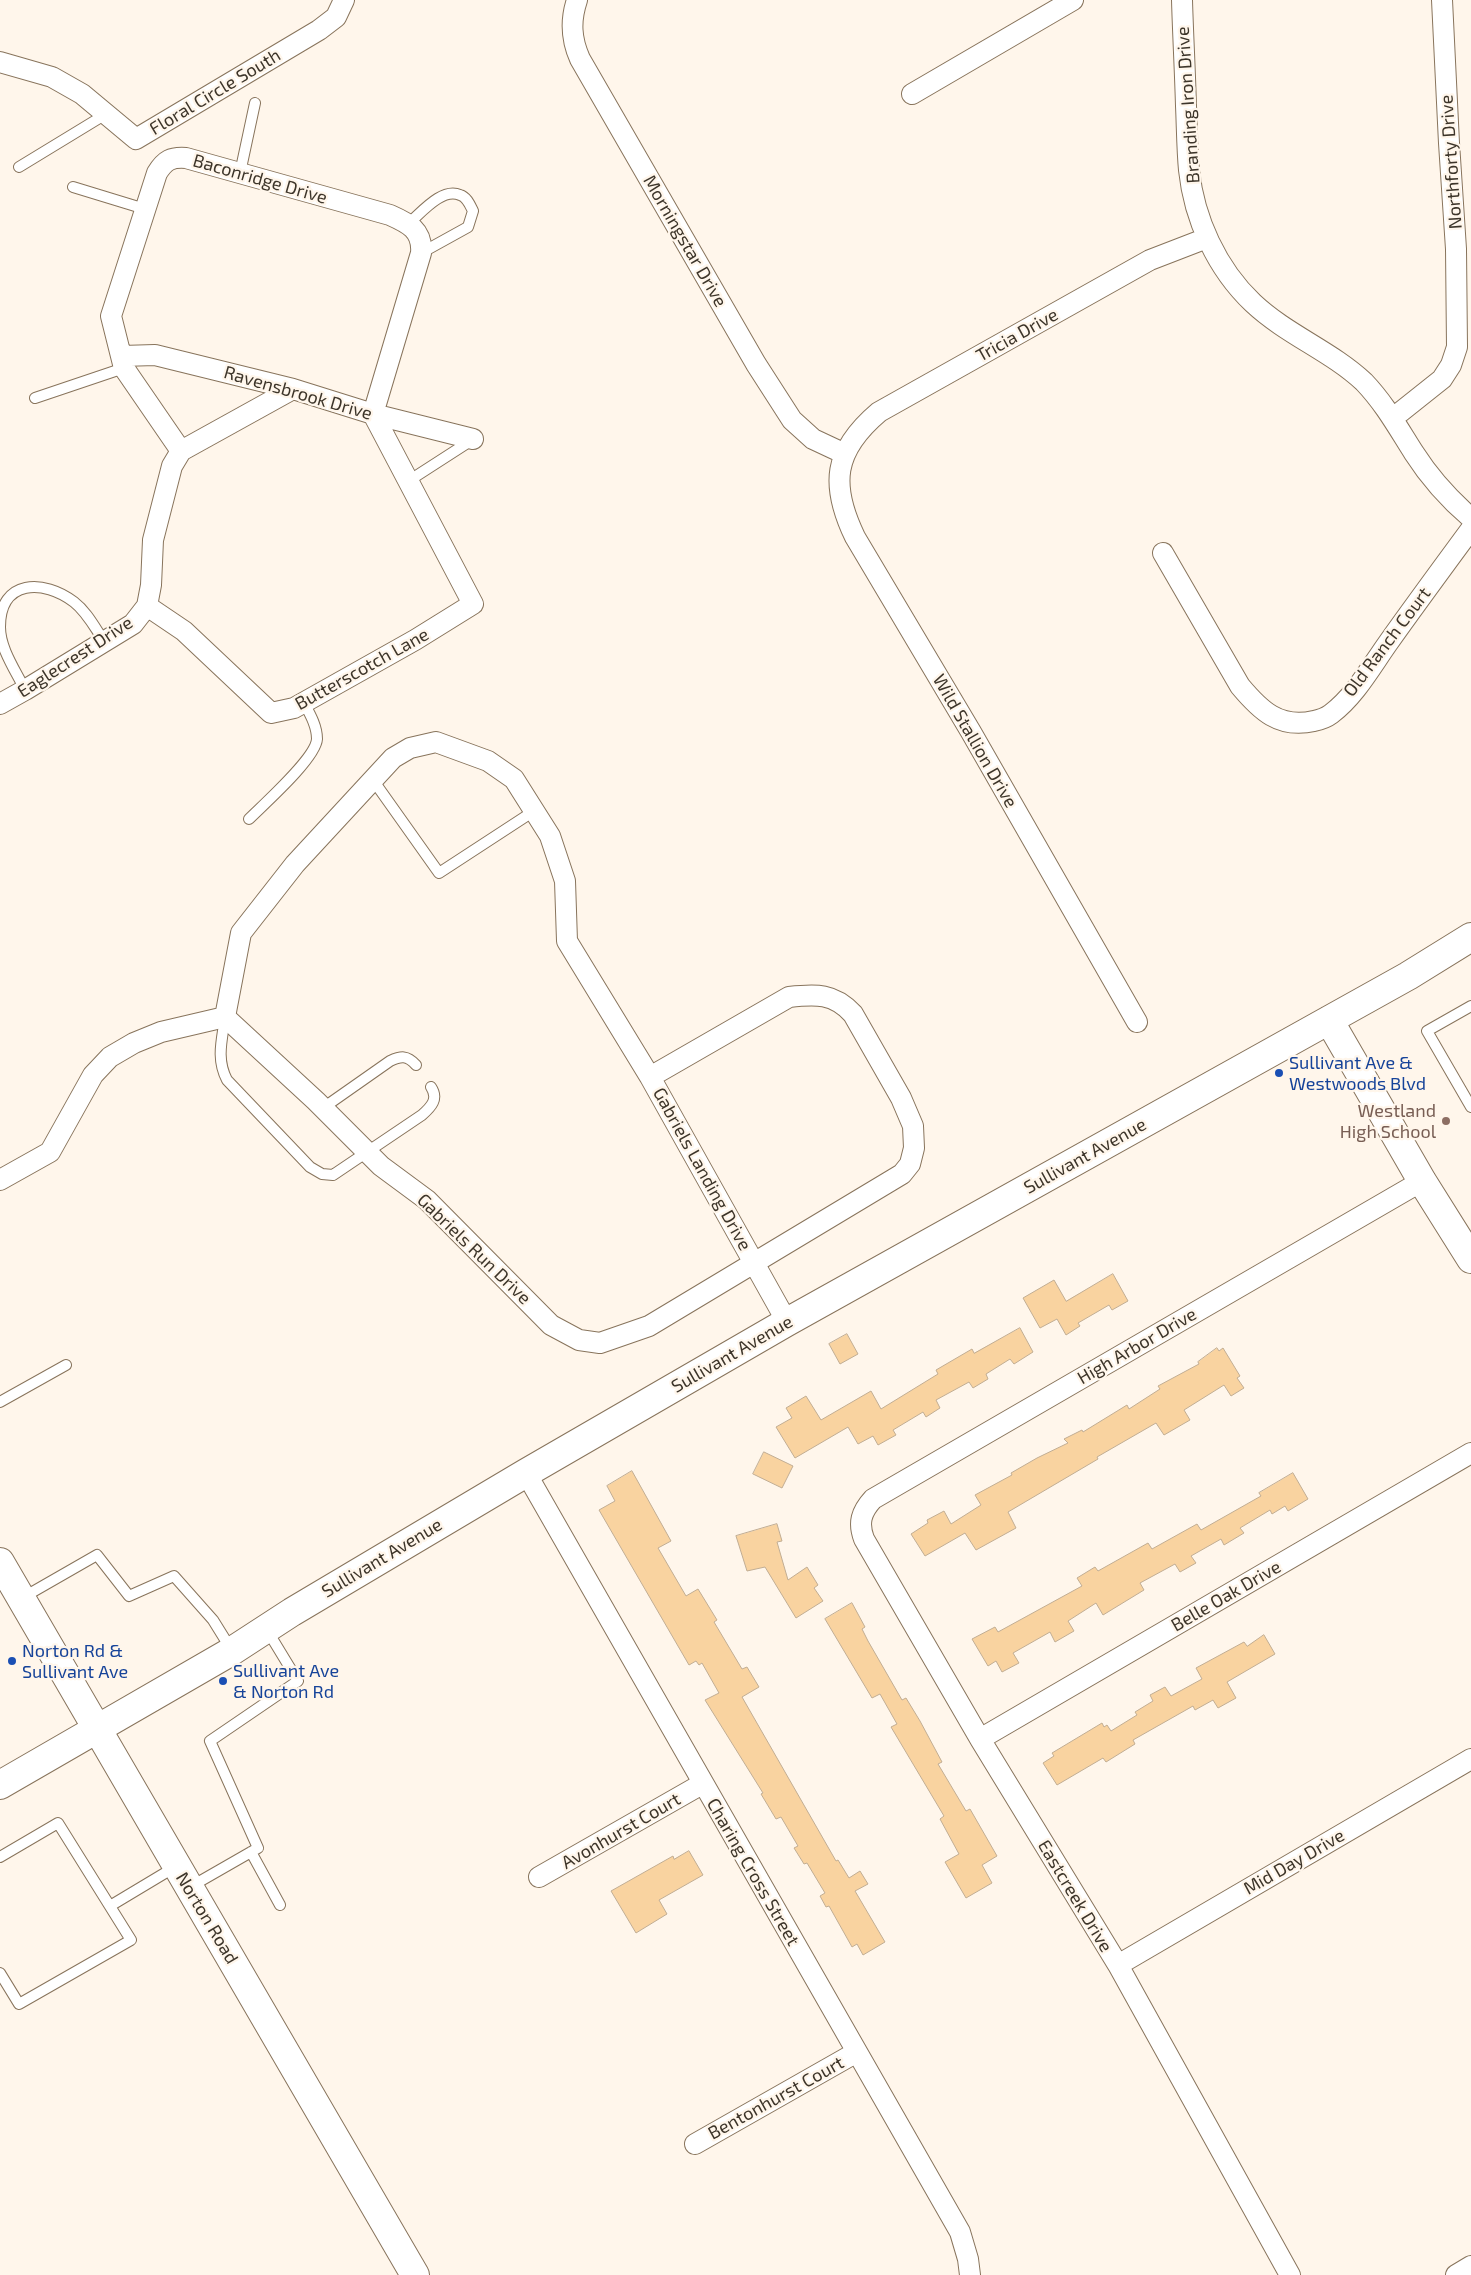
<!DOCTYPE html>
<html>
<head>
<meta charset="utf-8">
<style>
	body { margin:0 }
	canvas { display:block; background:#fff6eb }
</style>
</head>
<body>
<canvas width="1471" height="2275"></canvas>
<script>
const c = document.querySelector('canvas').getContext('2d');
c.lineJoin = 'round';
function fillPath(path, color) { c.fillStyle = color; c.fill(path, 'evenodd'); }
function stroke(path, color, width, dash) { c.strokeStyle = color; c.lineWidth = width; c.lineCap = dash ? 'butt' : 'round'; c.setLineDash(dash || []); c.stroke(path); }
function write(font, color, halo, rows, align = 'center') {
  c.font = font + ' "Exo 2",sans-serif'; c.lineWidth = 4.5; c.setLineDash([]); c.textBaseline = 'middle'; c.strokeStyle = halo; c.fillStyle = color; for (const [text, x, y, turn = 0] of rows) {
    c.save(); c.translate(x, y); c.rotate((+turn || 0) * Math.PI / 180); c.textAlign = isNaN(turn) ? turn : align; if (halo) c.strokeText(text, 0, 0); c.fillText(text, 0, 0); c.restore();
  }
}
const building = new Path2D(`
	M1113,1274l15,27 -16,9 -3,-5 -31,18 2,3 -14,9 -9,-16 -17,9 -17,-30 31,-18 12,21z
	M1020,1328l13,24 -19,12 -4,-5 -24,15 2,5 -15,9 -4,-6 -33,18 4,8 -14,9 -3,-5 -30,18 3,5 -18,10 -5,-9 -15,8 -10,-17 -53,31 -19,-31 16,-9 -6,-10 20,-12 15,24 50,-29 10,18 57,-35 -2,-4 36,-21 2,4z
	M847,1334l11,20 -18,10 -11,-20z
	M1217,1348l2,3 4,-3 17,28 -3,2 7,10 -13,8 -7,-11 -40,25 6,10 -26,15 -8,-12 -59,34 1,2 -90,53 8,16 -40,22 -11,-17 -40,23 -14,-22 17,-11 -1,-3 17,-9 7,13 30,-19 -6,-10 37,-20 -1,-2 26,-15 31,-15 -4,-4 18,-9 1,2 44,-27 2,4 31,-20 -2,-3 41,-22 -1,-2z
	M764,1452l29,14 -11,22 -29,-14z
	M632,1471l39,70 -13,7 28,48 12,-7 19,31 -3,2 28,47 5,-2 12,20 -17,10 94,164 2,-1 11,18 11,-7 8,13 -13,7 30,51 -22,13 -6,-11 -5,3 -23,-41 -3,1 -6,-11 5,-3 -18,-30 -3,1 -10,-16 4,-2 -17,-29 -5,2 -15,-25 2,-1 -58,-93 14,-7 -17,-30 -3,2 -3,-4 -7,4 -90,-155 16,-9 -8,-15z
	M1293,1473l15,26 -20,12 -3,-5 -13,8 -2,-4 -30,18 4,5 -20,12 -3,-6 -30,17 5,7 -16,9 -5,-8 -35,19 4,7 -41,25 -7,-12 -28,18 6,10 -19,11 -5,-10 -37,21 6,10 -17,9 -6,-11 -8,5 -16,-27 23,-12 3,5 84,-46 -5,-8 18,-11 3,4 50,-28 4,6 45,-25 4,6 60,-34 -2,-3z
	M777,1524l5,17 -5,1 11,38 19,-13 11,18 -4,3 9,13 -27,17 -31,-51 -18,4 -11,-35z
	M852,1603l13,24 -3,2 6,12 34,59 4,-2 14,23 22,41 -4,2 28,47 4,-2 27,47 -15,9 10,18 -26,15 -21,-36 14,-8 -19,-35 4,-3 -53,-89 6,-3 -17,-30 -8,4 -47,-79z
	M1264,1635l11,19 -48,28 9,16 -18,10 -5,-8 -18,10 -2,-4 -60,34 2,4 -29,18 -3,-4 -46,27 -14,-22 11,-7 -2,-3 50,-30 2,4 3,-2 4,6 26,-16 -2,-3 18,-11 -3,-6 15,-8 6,9 31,-17 -6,-11 48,-26 3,4z
	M689,1851l14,24 -44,25 8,14 -31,19 -25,-42 62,-35 1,3z`);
const lane = new Path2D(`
	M19,167l87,-53
	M240,173l15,-70
	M73,187l72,22
	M409,223c12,-10 33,-36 51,-28 7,2 10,10 13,16l-5,16 -47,26
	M35,398l89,-30
	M410,480l62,-40
	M25,690c-9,-19 -25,-41 -25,-63 0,-48 44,-48 74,-25 13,10 21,26 30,39
	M373,780l66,93 95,-62
	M249,819c15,-15 67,-61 68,-80 0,-13 -7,-25 -13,-36
	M1471,1006l-44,25 44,76
	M225,1018c-3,22 -9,41 2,62l83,87 12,7 11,1 89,-60c9,-8 17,-16 9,-28
	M323,1108l67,-47c11,-5 17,-6 26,4
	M0,1402l66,-37
	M22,1598l75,-43 32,41 45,-20 39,44 18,29
	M251,1852l29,53
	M0,1857l58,-34 73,117 -112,64 -19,-31
	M190,1887l68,-39 -48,-107 88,-60 -31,-51
	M110,1906l65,-39`);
const street = new Path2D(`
	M577,0c-7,21 -6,39 3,59l176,305 36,56 21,19 32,15
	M1182,0c1,35 3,70 4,106 1,21 1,43 3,64 5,49 28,99 64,133 34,32 78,48 111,79 21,22 34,46 50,71 16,25 35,46 57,65
	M0,62l52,15 30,17 54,45 183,-109 17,-13 8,-17
	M912,94l161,-94
	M122,356l33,-1 138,34 80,25 100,25
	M1393,418l49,-39 9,-14 6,-18 -1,-98 -7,-106 -7,-143
	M181,451l-57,-83 -13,-52 46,-143c8,-13 14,-16 29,-15l204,57c18,8 33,15 31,38l-48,161
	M1163,553l77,133c20,24 39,43 74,35 5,-1 13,-4 17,-7 24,-18 40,-47 57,-71 27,-38 55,-76 83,-114
	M147,606l37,25 87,82 23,-5 121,-68 58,-36 -100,-190
	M0,704l25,-14 108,-66 14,-18 4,-21 2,-45 19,-74 9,-15 112,-62
	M1137,1022l-166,-290 -116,-195c-25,-52 -22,-86 24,-125l271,-152 57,-22
	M650,1077l139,-80c27,-3 45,-4 64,17l48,84 12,28 1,22 -4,16 -8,10 -253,152 -49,17 -21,-3 -28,-15 -124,-125 -46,-34 -65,-65 -91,-84 16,-84 54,-69 98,-106 17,-10 26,-6 52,19 26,18 36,57 15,45 2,60 83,136 137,245
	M0,1180l50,-28 43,-77 17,-18 24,-14 27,-11 64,-15
	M526,1473l434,759 8,27 2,16
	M980,1739l491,-286
	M539,1877l163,-93
	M1118,1965l353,-206
	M695,2144l162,-92
	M1290,2275l-172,-310 -138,-226 -116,-200c-6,-16 -3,-27 9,-40l549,-318
	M1456,2275l15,-9`);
const secondary = new Path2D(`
	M1329,1020l93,161 49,78
	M0,1562l415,713
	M0,1785l232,-134 60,-39 234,-139 261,-151 621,-346 63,-39`);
const markers = [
	[1279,1073,5,"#1a4fb4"],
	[1446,1121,5,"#8d6e63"],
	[12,1661,5,"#1a4fb4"],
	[223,1681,5,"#1a4fb4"]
];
const streetNames = [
	["Floral Circle South",215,92,-31],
	["Branding Iron Drive",1188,105,-94],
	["Northforty Drive",1451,162,-94],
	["Baconridge Drive",260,179,16],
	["Morningstar Drive",685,241,60],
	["Tricia Drive",1017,335,-29],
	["Ravensbrook Drive",298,393,16],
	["Old Ranch Court",1387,642,-53],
	["Eaglecrest Drive",75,657,-33],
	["Butterscotch Lane",362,669,-29],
	["Wild Stallion Drive",975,741,60],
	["Sullivant Avenue",1085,1156,-29],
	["Gabriels Landing Drive",702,1169,61],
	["Gabriels Run Drive",474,1249,44],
	["High Arbor Drive",1137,1346,-30],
	["Sullivant Avenue",732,1354,-30],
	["Sullivant Avenue",382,1558,-31],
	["Belle Oak Drive",1226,1596,-30],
	["Avonhurst Court",621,1831,-30],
	["Mid Day Drive",1294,1862,-30],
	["Charing Cross Street",753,1872,60],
	["Eastcreek Drive",1075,1896,59],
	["Norton Road",207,1918,59],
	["Bentonhurst Court",776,2098,-29]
];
const transitNames = [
	["Sullivant Ave &",1289,1063],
	["Westwoods Blvd",1289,1084],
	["Norton Rd &",22,1651],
	["Sullivant Ave",22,1672],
	["Sullivant Ave",233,1671],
	["& Norton Rd",233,1692]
];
const educationNames = [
	["Westland",1436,1111],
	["High School",1436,1132]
];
fillPath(building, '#f9d3a0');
stroke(building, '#c1ad93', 1);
stroke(lane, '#88745c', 12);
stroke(street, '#88745c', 22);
stroke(secondary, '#88745c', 30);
stroke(lane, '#fff', 10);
stroke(street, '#fff', 20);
stroke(secondary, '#fff', 28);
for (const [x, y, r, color] of markers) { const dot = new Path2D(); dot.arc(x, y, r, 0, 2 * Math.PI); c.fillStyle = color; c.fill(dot); stroke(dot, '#fff6eb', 2); }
write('18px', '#3d352a', '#fff6eb', streetNames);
write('18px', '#164399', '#fff6eb', transitNames, 'left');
write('18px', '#785e54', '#fff6eb', educationNames, 'right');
</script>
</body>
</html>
